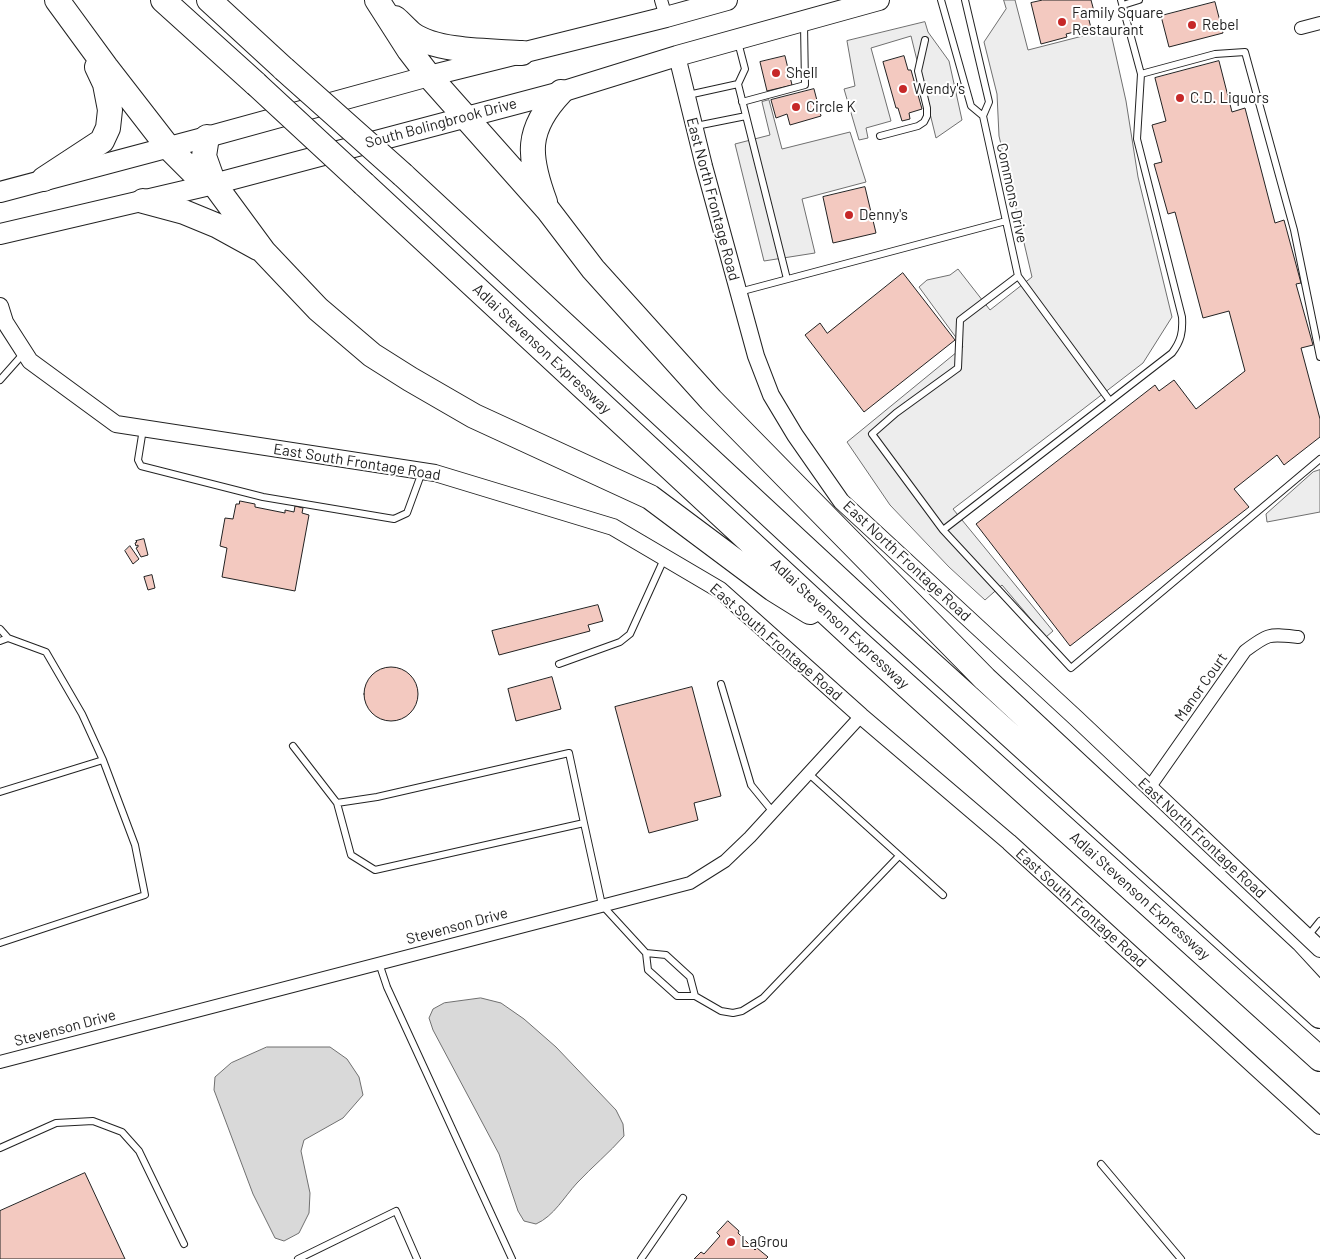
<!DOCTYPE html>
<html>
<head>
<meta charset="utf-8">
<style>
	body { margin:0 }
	canvas { display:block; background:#fff }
</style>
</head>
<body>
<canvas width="1320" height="1259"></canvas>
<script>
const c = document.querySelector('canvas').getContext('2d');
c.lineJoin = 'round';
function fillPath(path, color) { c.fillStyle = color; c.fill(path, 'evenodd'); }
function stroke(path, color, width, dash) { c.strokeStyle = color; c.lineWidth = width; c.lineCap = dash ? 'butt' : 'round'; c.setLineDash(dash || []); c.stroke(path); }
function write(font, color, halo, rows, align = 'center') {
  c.font = font + ' Barlow,sans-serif'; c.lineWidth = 4; c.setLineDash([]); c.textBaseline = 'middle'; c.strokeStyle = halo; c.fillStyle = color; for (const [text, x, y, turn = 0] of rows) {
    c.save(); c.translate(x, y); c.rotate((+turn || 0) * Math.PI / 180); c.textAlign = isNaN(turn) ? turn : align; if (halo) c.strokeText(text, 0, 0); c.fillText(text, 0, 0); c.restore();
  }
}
const parking = new Path2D(`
	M1004,0h11l13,50 82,-21 16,72 12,76 34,140 -29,46 -190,146 100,122 -7,6 -44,-52 -17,15 -36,-33 -59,-62 -43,-63 116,-95 -44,-60 8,-7 23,-5 8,-6 32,41 42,-33 -33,-141 -2,-42 -13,-52 22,-33z
	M925,22l3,10 21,29 13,59 -26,18 -25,-102 -40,12 20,73 -25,7 2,10 -9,2 -15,-51 11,-3 -8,-45z
	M769,100l13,49 68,-17 16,50 -64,17 13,54 -51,8 -29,-117 35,-9 -8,-33z
	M1320,470v42l-53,10 -1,-8 47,-42z`);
const water = new Path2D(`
	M481,998l20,5 23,16 32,28 60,63 7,14 1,12c-15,17 -32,31 -47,47 -13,14 -23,33 -41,41l-12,-3 -6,-10 -19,-57 -66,-124 -4,-12 4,-9 11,-6z
	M267,1047h63l17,12 12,18 4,18 -20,23 -39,22 -3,11 9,42 -1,20 -10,20 -15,8 -9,-3 -22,-44 -39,-104 1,-13 16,-14z`);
const building = new Path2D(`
	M1043,0h48l4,15 -7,1 3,12 -25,6 1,3 -26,7 -10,-41z
	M1215,2l8,31 -54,14 -8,-31z
	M785,56l7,29 -25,6 -7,-29z
	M904,56l4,14h3l11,39 -13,4 1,6 -8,2 -4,-13h-2l-13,-46z
	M1219,61l13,51 13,-4 30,115 9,-3 17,63 -5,1 17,61 -12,3 19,71v18l-36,28 -7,-10 -43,34 15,18 -179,139 -94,-122 179,-139 4,6 15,-11 22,29 49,-38 -16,-60 -26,7 -28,-106 -7,2 -14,-50 8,-2 -10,-37 14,-4 -11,-43z
	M814,89l7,27 -31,9 -3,-11 -11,4 -5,-18z
	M865,187l11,46 -43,10 -10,-46z
	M903,273l52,67 -91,72 -59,-77 15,-12 7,10z
	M240,501l15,3v3l30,6v-3l9,2 1,-6 8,2 -1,5 7,2 -14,76 -73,-14 5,-29 -7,-2 5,-28 8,1 3,-15h3z
	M144,539l4,16 -7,2 -5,-9 2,-1v-2l-2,1 -1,-3 2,-1 -1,-1z
	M130,546l9,13 -6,5 -8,-13z
	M152,575l3,13 -7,2 -4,-13z
	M598,605l5,16 -15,4 2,6 -91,24 -7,-24z
	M364 694a27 27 0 1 1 54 0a27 27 0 1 1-54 0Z
	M552,677l9,32 -45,12 -8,-32z
	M692,687l29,109 -27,7 4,17 -49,13 -34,-126z
	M85,1173l40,86h-125v-48z
	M728,1221l11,10 -1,2 17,17 2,-2 11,9 -2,2h-72l7,-7 3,2 16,-18 -3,-3z`);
const service = new Path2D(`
	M941,0l30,106 12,10
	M965,0l24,102 -6,14 35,160 92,125 -167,129 -71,-96 24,-21 62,-45 2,-48 58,-44
	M1123,5l16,-5
	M738,42l7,27 -7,15 49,195
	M1141,74l74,-20 30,-2 49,178 26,127
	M688,95l50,-11
	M742,102l63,-17 -1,-61
	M696,126l50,-10
	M880,136l38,-10 6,-4 3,-6v-8l-9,-37 7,-31
	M739,292l267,-71
	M0,380l24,-27
	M1110,401l62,-48c9,-12 11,-21 10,-36l-45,-178 4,-65 -20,-74
	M143,429l-5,31 3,6 122,31 131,22 13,-6 15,-41
	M943,530l128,138 249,-209
	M0,629l8,9
	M0,641l8,-3 38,14 36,62 21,46 32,85 10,50 -145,48
	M559,664l61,-22 10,-8 34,-75
	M721,684l30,101 22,27
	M293,746l44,57 14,52 24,15 209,-47 18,82 44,48 2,17 29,26h18l26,15 12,2 9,-2 21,-13 136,-142
	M808,773l135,122
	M0,792l103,-32
	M337,803l40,-6 192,-44 15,70
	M1308,936l12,-15
	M646,953l20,2 24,22 5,19
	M379,963l8,24 125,272
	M0,1148l56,-25 37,-2 29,11 17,19 45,93
	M1101,1164l80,95
	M298,1259l98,-48 21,48
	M641,1259l42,-61`);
const minor = new Path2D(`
	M661,0l5,17
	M1301,28l19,-5
	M1149,788l96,-137c24,-18 24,-17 53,-14
	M0,1062l690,-179 35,-22 25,-24 111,-121`);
const tertiary = new Path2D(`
	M677,56l27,110 52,190 15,39 24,40 46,66 236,218 243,230
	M0,306l5,16 25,39 86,63 319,49 178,54 107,63 141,126 148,126 311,284`);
const primary = new Path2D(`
	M0,192l207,-55 222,-61 237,-59 61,-17
	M0,234l214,-50 347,-92 116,-36 202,-56`);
const motorway = new Path2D(`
	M57,0l49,67 62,80 31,31 15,6
	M163,0l93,84
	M209,0l75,69
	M377,0l32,50 20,26 119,134 45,59 118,131 274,279 300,279 35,38
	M395,18c6,5 11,11 17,16 25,18 79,17 110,19
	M207,137l-3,19 10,28 50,68 54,57 54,46 38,24 64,37 176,81 123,92 37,23
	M403,175l468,434 449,407
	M44,179l58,-38 6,-13 2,-18 -5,-26 -8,-17
	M364,184l494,458 462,417
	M143,201l41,11 34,14 40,22
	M545,202c-17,-46 -20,-72 16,-110`);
const motorwayBridge = new Path2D(`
	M284,69l119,106
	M256,84l108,100`);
const markers = [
	[1062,22,5,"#c62828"],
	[1192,25,5,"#c62828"],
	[776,73,5,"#c62828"],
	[903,89,5,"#c62828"],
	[1180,98,5,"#c62828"],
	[796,107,5,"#c62828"],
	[849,215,5,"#c62828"],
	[731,1242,5,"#c62828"]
];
const poiNames = [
	["Family Square",1072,13],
	["Restaurant",1072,30],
	["Rebel",1202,25],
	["Shell",786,73],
	["Wendy's",913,89],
	["C.D. Liquors",1190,98],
	["Circle K",806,107],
	["Denny's",859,215],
	["LaGrou",741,1242]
];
const streetNames = [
	["South Bolingbrook Drive",441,123,-15],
	["Commons Drive",1012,193,78],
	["East North Frontage Road",713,199,75],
	["Adlai Stevenson Expressway",542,349,43],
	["East South Frontage Road",357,462,9],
	["East North Frontage Road",907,561,43],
	["Adlai Stevenson Expressway",840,624,43],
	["East South Frontage Road",776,642,41],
	["Manor Court",1201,687,-55],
	["East North Frontage Road",1202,838,43],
	["Adlai Stevenson Expressway",1140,896,42],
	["East South Frontage Road",1081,908,42],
	["Stevenson Drive",457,926,-15],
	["Stevenson Drive",65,1028,-15]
];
fillPath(parking, '#ededed');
stroke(parking, '#6f6f6f', 1);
fillPath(water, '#d9d9d9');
stroke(water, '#6f6f6f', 1);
fillPath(building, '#f3c9c0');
stroke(building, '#222', 1);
stroke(service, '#222', 8);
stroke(minor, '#222', 14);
stroke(tertiary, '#222', 18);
stroke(primary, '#222', 22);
stroke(motorway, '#222', 26);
stroke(service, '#fff', 6);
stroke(minor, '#fff', 12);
stroke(tertiary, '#fff', 16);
stroke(primary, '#fff', 20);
stroke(motorway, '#fff', 24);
stroke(motorwayBridge, '#222', 26, []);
stroke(motorwayBridge, '#fff', 24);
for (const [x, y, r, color] of markers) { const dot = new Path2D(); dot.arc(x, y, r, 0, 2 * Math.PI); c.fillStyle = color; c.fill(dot); stroke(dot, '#fff', 2); }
write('15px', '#222', '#fff', poiNames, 'left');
write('15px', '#222', '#fff', streetNames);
</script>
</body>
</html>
